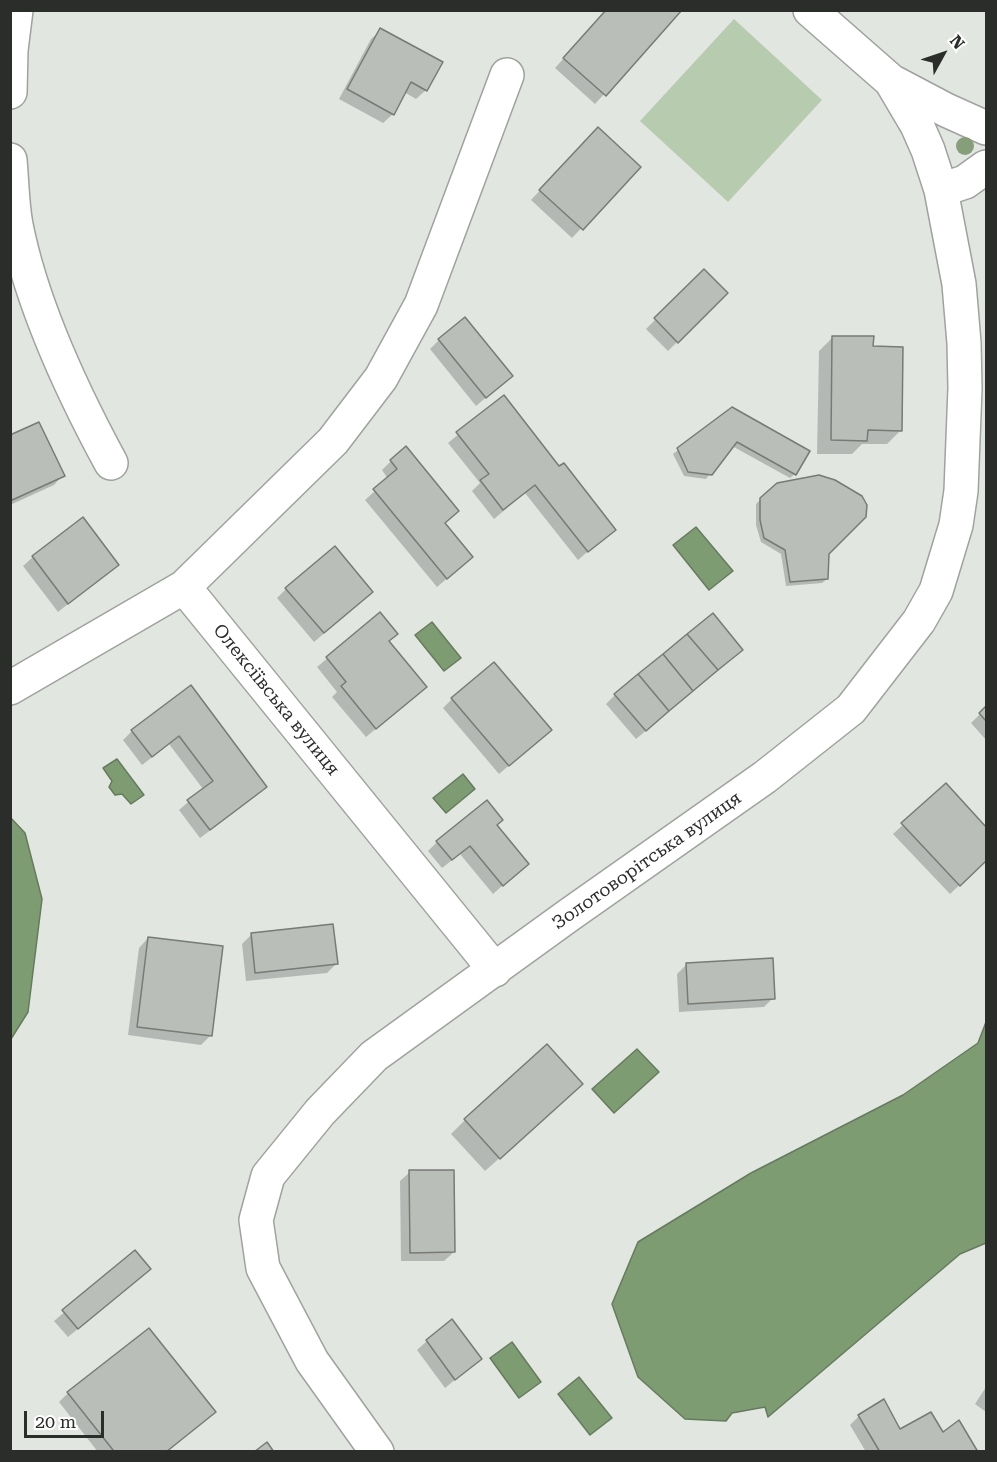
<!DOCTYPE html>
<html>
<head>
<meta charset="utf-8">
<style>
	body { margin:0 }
	#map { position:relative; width:997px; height:1462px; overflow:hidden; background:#e2e6e1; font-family:"Roboto Serif",serif }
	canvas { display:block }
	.frame { position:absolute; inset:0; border:12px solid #2b2d2b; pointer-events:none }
	.north { position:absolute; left:913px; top:24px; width:60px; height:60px; -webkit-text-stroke:4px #fff; paint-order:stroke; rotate:50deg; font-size:16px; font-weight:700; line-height:24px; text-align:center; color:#2b2d2b }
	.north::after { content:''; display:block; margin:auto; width:21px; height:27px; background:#2b2d2b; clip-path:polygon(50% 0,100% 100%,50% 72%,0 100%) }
	.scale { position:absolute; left:24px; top:1411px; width:80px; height:27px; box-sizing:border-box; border:3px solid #2b2d2b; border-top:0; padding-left:8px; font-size:18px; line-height:21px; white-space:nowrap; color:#2b2d2b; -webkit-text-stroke:4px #fff; paint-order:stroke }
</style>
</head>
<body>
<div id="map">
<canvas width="997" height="1462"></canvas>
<div class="frame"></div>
<div class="north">N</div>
<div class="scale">20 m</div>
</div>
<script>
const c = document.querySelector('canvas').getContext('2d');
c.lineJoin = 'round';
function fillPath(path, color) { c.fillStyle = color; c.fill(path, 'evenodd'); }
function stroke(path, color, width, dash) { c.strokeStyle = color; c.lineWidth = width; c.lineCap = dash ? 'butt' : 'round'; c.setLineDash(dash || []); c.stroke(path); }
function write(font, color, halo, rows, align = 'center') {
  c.font = font + ' "Roboto Serif",serif'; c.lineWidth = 4.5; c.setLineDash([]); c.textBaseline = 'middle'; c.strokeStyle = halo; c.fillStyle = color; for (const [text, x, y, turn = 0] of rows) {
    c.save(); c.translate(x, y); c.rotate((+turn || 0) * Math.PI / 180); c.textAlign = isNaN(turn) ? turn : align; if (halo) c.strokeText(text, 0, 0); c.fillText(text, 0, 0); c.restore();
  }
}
const green = new Path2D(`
	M734,19l88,81 -94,102 -88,-81z`);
const water = new Path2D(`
	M696,527l37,44 -24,19 -36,-45z
	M432,622l29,36 -17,13 -29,-36z
	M117,759l27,36 -13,9 -9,-10 -7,1 -6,-8 3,-6 -9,-13z
	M463,774l12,15 -29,24 -13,-15z
	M10,817l15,16 17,66 -14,113 -17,27z
	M986,1022v221l-26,11 -192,163 -3,-10 -33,6 -6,8 -41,-2 -47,-42 -26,-73 26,-62 113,-69 152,-78 75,-52z
	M637,1049l22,23 -45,41 -22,-24z
	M512,1342l29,40 -22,16 -29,-40z
	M579,1377l33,41 -22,17 -32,-41z`);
const shadow = new Path2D(`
	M607,10h73l-85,94 -40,-36z
	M381,30l45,60 -10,9 -12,-7 -11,22 -10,9 -44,-24 32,-60z
	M589,138l50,29 -67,71 -41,-38z
	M704,271l22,22 -58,58 -22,-22z
	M833,337l39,11 29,82 -14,14h-25l-10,10h-35l2,-103z
	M439,340l72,36 -35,30 -46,-57z
	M503,397l56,71 55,61 -36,31 -53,-67 -31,26 -22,-28 8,-8 -32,-40z
	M732,409l63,65 -5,4 -58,-32 -26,33 -22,-3 -11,-22z
	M10,437l53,38 -9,10 -44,20z
	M391,461l53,63 18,42 -25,21 -72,-87 23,-21 -6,-9z
	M761,499l66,54v26l-5,4 -36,3 -5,-32 -20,-12 -5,-17v-21z
	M83,519l34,46 -59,47 -35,-46 10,-9z
	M286,589l76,12 -48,41 -37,-44z
	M380,614l7,28 28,54 -49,41 -34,-40 5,-5 -20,-25z
	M732,659l-96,80 -30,-35 9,-9z
	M190,687l75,100 -9,9 -56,42 -21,-28 24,-21 -34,-45 -27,21 -19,-25 9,-9z
	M452,699l88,40 -41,35 -56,-66z
	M986,708v32l-15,-17z
	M946,785l40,44v31l-36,34 -57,-60z
	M495,826l32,38 -34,30 -33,-40 -18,14 -14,-17 9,-9z
	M252,934l84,30 -9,9 -81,8 -4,-37z
	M148,938l62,98 -9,9 -73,-10 11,-87z
	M686,965l87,33 -9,9 -85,5 -2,-38z
	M567,1098l-82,73 -34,-37 14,-14z
	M410,1172l44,80 -10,9h-43l-1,-80z
	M135,1252l5,26 -72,59 -14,-16z
	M427,1341l53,18 -35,29 -28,-38z
	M986,1387v25l-11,-8z
	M68,1393l146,19 -47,40h-69l-39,-50z
	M859,1416l40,16 43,2 34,18h-110l-16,-27z`);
const building = new Path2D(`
	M606,10h76l-76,86 -43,-38z
	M380,28l63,34 -16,29 -16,-9 -17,33 -47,-26z
	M598,127l43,40 -58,63 -44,-40z
	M704,269l24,24 -50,50 -24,-25z
	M465,317l48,59 -27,22 -48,-59z
	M832,336h42l-1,10 30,1 -1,84 -34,-1 -1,11 -36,-1z
	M504,395l55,71 5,-3 52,67 -28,22 -53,-67 -32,25 -23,-30 9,-6 -33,-42z
	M732,407l78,44 -14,24 -59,-33 -25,33 -24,-3 -11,-24z
	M39,422l26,54 -55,25v-66z
	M406,446l53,65 -14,12 28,34 -26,22 -74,-90 24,-20 -7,-9z
	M819,475l16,5 27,16 5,9 -1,12 -37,37 -1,25 -38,3 -5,-32 -21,-12 -4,-18v-22l17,-15z
	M83,517l36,48 -51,39 -36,-48z
	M335,546l38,46 -49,41 -39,-45z
	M380,612l18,22 -9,7 38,46 -51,42 -35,-43 5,-4 -20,-25z
	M713,613l30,37 -25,20 -31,-36z
	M687,634l31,36 -25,21 -30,-37z
	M663,654l30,37 -24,20 -31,-37z
	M494,662l58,68 -43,36 -58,-68z
	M638,674l31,37 -23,20 -32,-37z
	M191,685l76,102 -57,43 -23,-30 26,-19 -34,-45 -27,21 -21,-27z
	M986,706v15l-7,-8z
	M946,783l40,44v34l-26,25 -59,-63z
	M487,800l16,20 -6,5 32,39 -26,22 -33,-40 -18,14 -16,-19z
	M333,924l5,40 -83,9 -4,-40z
	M148,937l75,9 -11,90 -75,-9z
	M773,958l2,41 -87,5 -2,-41z
	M547,1044l36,40 -83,75 -36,-40z
	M409,1170h45l1,82 -45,1z
	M135,1250l16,19 -73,60 -16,-19z
	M452,1319l30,40 -27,21 -29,-40z
	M149,1328l67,84 -50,40h-55l2,-2 -46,-58z
	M884,1399l16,30 31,-17 12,20 16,-12 19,32h-98l-22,-37z
	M267,1442l7,10h-20z`);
const minor = new Path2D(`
	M891,81l55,29 40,18
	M10,92l1,-42 5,-40
	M10,160c2,21 2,44 6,65 16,81 56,166 95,238
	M941,190l24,-8 21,-15
	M184,587l311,383
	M10,688l174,-101 149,-146 48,-63 40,-73 86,-230
	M377,1452l-65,-91 -49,-93 -7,-48 12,-44 52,-64 54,-56 195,-141 196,-138 86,-68 68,-88 17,-30 20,-66 5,-34 4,-103 -1,-45 -5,-59 -18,-94 -13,-40 -11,-25 -26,-44 -81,-71`);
const trees = [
	[965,146]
];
const streetNames = [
	["Олексіївська вулиця",276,700,51],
	["Золотоворітська вулиця",647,861,-35]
];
fillPath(green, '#b7cbae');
fillPath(water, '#7e9c72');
stroke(water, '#657b5d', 1.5);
fillPath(shadow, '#0003');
fillPath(building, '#babeb9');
stroke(building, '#777a75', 1.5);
stroke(minor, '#9fa29e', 36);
stroke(minor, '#fff', 33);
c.fillStyle = '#879e7b';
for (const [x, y] of trees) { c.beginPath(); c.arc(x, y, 9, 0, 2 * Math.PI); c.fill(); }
write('18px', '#2b2d2b', '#fff', streetNames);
</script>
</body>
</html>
